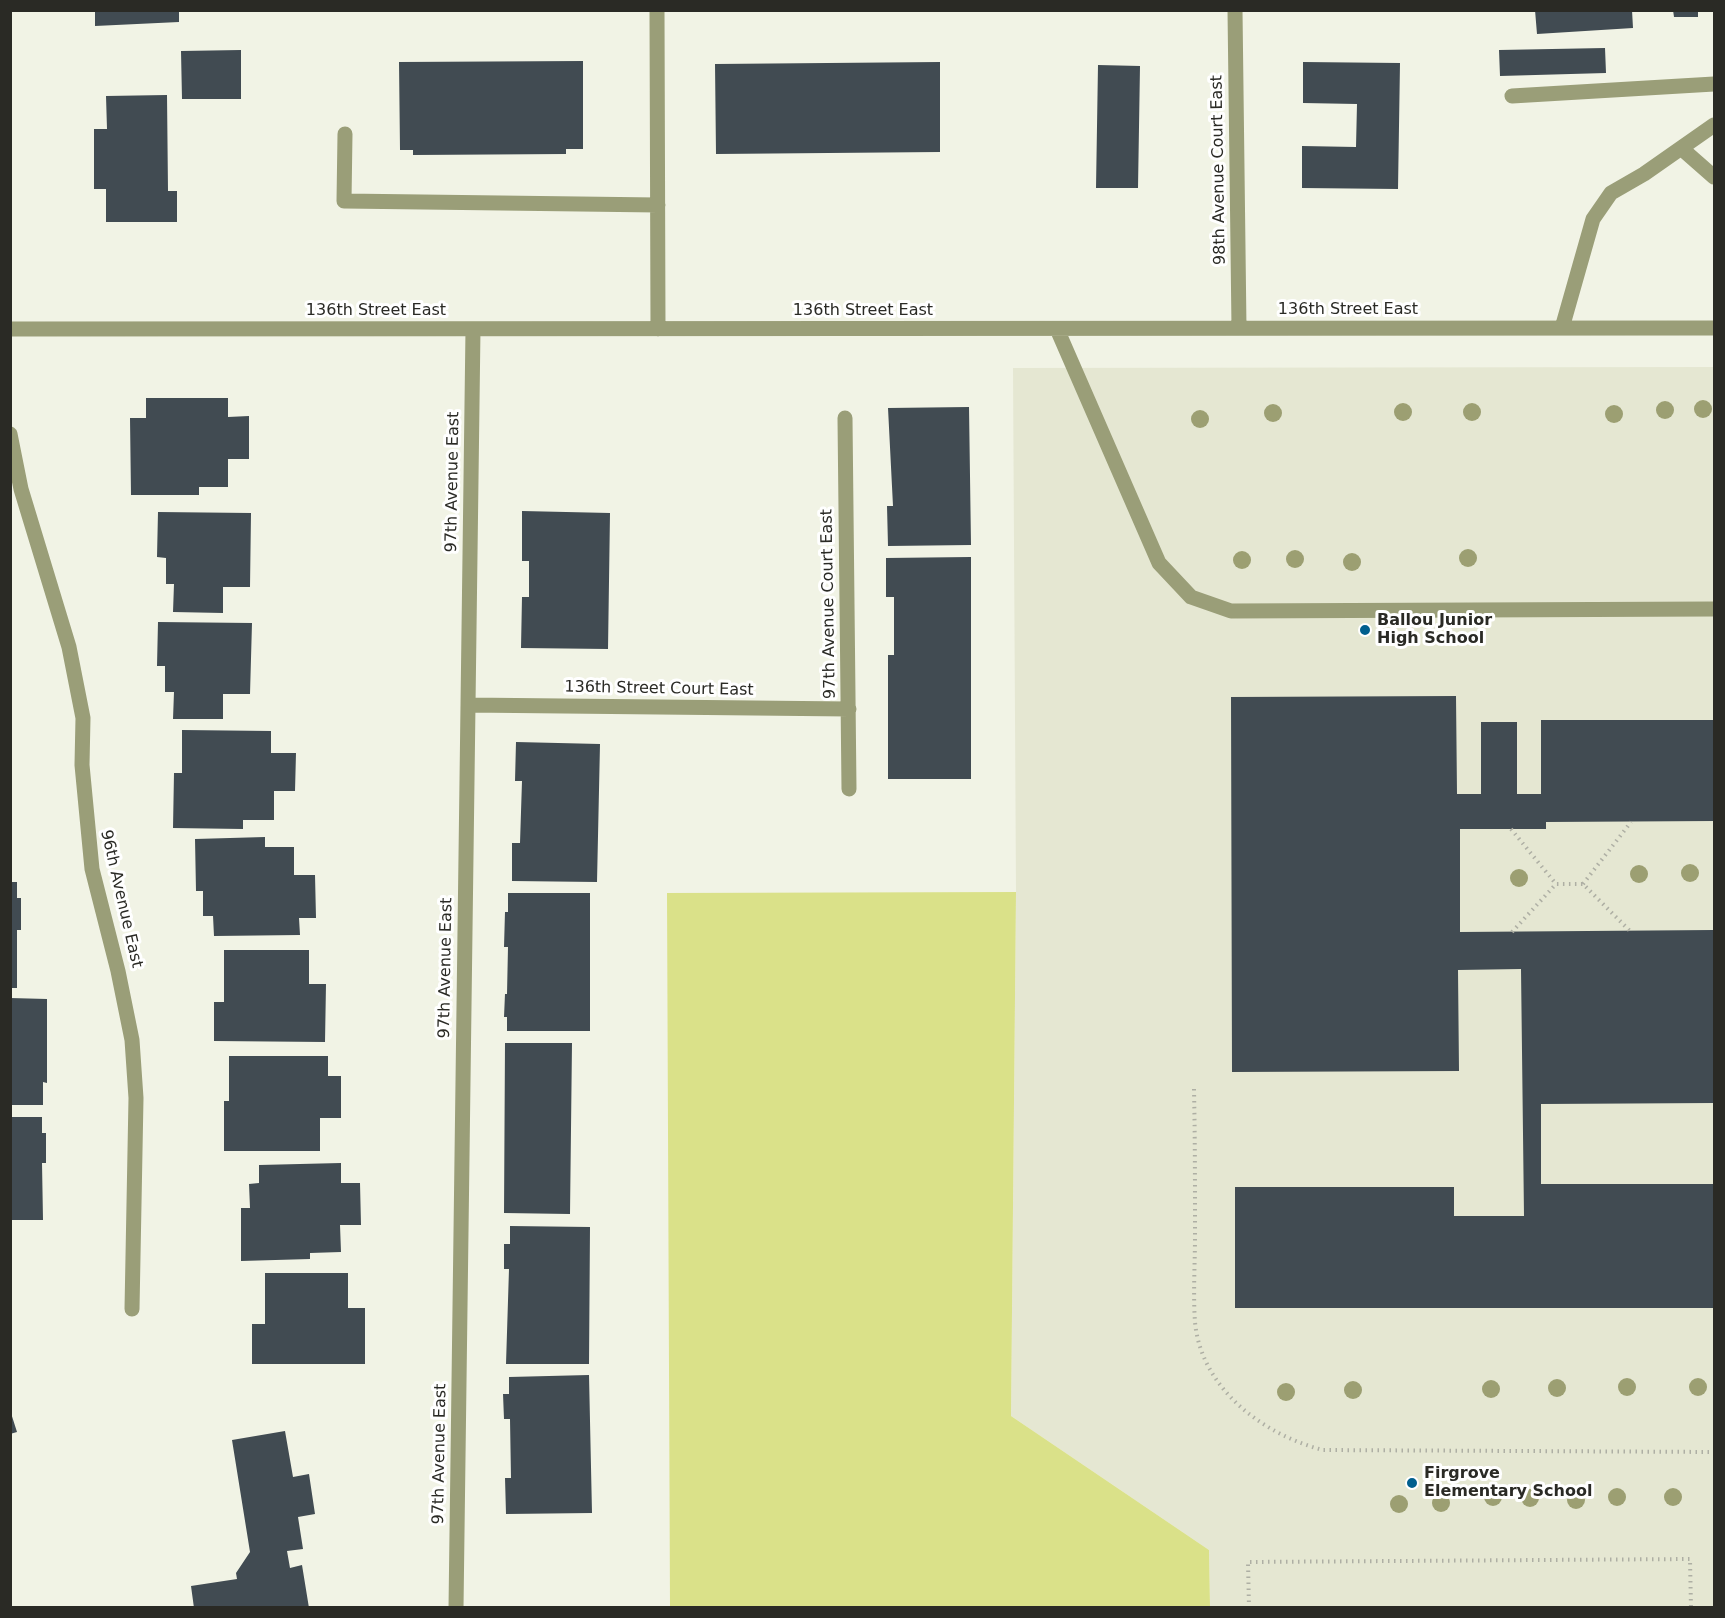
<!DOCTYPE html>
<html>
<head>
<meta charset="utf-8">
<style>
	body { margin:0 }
	#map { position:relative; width:1725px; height:1618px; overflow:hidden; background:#f1f3e5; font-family:"DejaVu Sans",sans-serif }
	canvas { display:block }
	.frame { position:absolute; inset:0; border:12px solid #2a2a25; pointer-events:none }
</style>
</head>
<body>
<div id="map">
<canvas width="1725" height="1618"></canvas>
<div class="frame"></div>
</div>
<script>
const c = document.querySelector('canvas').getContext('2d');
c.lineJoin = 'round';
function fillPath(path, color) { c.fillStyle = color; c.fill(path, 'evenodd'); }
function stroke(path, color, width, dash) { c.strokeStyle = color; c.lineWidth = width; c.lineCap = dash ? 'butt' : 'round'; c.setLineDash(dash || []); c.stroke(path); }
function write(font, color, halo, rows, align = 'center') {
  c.font = font + ' "DejaVu Sans",sans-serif'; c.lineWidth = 6; c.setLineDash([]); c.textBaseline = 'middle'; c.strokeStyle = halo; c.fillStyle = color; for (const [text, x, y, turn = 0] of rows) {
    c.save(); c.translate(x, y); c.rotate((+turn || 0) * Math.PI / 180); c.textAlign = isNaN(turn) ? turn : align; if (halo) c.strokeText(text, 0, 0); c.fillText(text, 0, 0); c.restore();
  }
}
const built = new Path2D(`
	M1714,367v1240h-504l-1,-57 -198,-134 5,-524 -3,-524z`);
const green = new Path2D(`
	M1016,892l-5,524 198,134 1,57h-540l-3,-714z`);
const building = new Path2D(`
	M95,10h84v12l-84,4z
	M1535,10h97l1,18 -96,6z
	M1673,10h25v7h-24z
	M1605,48l1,25 -106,3 -1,-26z
	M241,50v49h-59l-1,-48z
	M583,61v88h-17v5l-153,1v-5h-13l-1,-88z
	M940,62v90l-224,2 -1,-90z
	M1303,62l97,1 -2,126 -96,-1v-42l54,1 1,-43 -54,-1z
	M1098,65l42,1 -2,122h-42z
	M167,95l1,96h9v31h-71v-33h-12v-60h13l-1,-33z
	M146,398h82v19l21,-1v43h-21v28h-29v8h-68l-1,-77h16z
	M969,407l2,138 -83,1 -1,-40h6l-5,-98z
	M522,511l88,2 -2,136 -87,-1 1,-51h7v-36h-7z
	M158,512l93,1 -1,74h-27v26l-50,-1 1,-28h-8v-26l-9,-1z
	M971,557v222h-83v-124h6v-58h-8v-39z
	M158,622l94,1 -2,71h-27v25h-50l1,-27h-9v-26h-8z
	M1456,696l1,98h24v-72h36v72h24v-74h173v101l-168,1v7h-86v103l254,-2v173l-173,1v80h173v124h-479v-121h219v29h70l-3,-247 -63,1 1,101 -227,1 -1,-375z
	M182,730l89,1v22h25l-1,38h-21v29h-31v9l-70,-1 1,-55h8z
	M516,742l84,2 -3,138 -85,-1v-38h8l2,-62h-7z
	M265,837v10h29v28h21l1,43h-17l1,17 -86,1 -1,-20h-10v-25h-7l-1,-52z
	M10,882h7v16h4v32h-4v58h-7z
	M508,893h82v138h-83v-14h-3l1,-23h2l1,-47h-4l1,-35h3z
	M224,950h85v34h17l-1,58 -111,-1v-39h10z
	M10,998l37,1v84l-4,-1v23h-33z
	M505,1043h67l-2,171 -66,-1z
	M229,1056h99v20h13v42h-21v33h-96v-50h5z
	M10,1117h32v16h4v30h-4l1,57h-33z
	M341,1163v20h19l1,42h-21l1,27 -31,1v6l-69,2v-53h9l-1,-24 10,-1v-18z
	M510,1226l80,1 -1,137h-83l3,-95h-5v-25h6z
	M265,1273h83v35h17v56h-113v-40h13z
	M589,1375l3,138 -86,1 -1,-36h6l-1,-59h-6l-1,-25h6v-17z
	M10,1410l7,22 -7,2z
	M285,1431l8,46 16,-3 6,40 -17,3 5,32 -16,2 3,17 12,-3 7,43h-115l-3,-22 46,-7 -1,-6 14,-21 -18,-112z`);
const path = new Path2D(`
	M1511,829l45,55h27l47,47
	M1583,884l48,-62
	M1512,932l44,-48
	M1194,1089c1,48 1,97 1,146 0,29 -2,59 0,87 6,67 69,113 128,128l391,2
	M1249,1608l-1,-46 442,-3 1,49`);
const minor = new Path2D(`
	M657,10l1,319
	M1235,10l4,318
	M1512,96l202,-12
	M345,134l-1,67 314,4
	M1681,148l33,29
	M1562,328l31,-109 18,-26 33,-19 70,-49
	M10,329l1704,-1
	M1057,329l102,234 32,34 40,14 483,-2
	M845,418l4,371
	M10,434l11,55 48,158 14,71 -1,47 10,104 26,102 14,69 4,58 -4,211
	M468,705l381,4
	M456,1608l17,-1279`);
const trees = [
	[1703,409],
	[1665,410],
	[1403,412],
	[1472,412],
	[1273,413],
	[1614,414],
	[1200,419],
	[1468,558],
	[1295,559],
	[1242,560],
	[1352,562],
	[1690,873],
	[1639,874],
	[1519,878],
	[1627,1387],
	[1698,1387],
	[1557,1388],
	[1491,1389],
	[1353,1390],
	[1286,1392],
	[1493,1497],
	[1617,1497],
	[1673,1497],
	[1530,1498],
	[1576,1500],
	[1441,1503],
	[1399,1504]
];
const markers = [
	[1365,630,6,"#005f8e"],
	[1412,1483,6,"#005f8e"]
];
const streetNames = [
	["98th Avenue Court East",1219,170,-91],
	["136th Street East",1348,310],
	["136th Street East",376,311],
	["136th Street East",863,311],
	["97th Avenue East",453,482,-89],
	["97th Avenue Court East",829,604,-91],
	["136th Street Court East",659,689,1],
	["96th Avenue East",121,899,77],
	["97th Avenue East",446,968,-89],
	["97th Avenue East",440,1454,-89]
];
const poiNames = [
	["Ballou Junior",1377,621],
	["High School",1377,639],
	["Firgrove",1424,1474],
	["Elementary School",1424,1492]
];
fillPath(built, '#e5e7d2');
fillPath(green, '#dae189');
fillPath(building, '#414b52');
stroke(path, '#aeafa4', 4, [1.5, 4.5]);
stroke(minor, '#9a9e78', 15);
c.fillStyle = '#9c9f72';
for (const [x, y] of trees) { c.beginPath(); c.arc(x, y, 9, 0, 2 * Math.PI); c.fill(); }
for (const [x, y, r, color] of markers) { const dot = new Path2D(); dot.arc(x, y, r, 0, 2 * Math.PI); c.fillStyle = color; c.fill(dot); stroke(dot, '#fff', 2); }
write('16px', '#2a2a25', '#fff', streetNames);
write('bold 16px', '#2a2a25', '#fff', poiNames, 'left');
</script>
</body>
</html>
